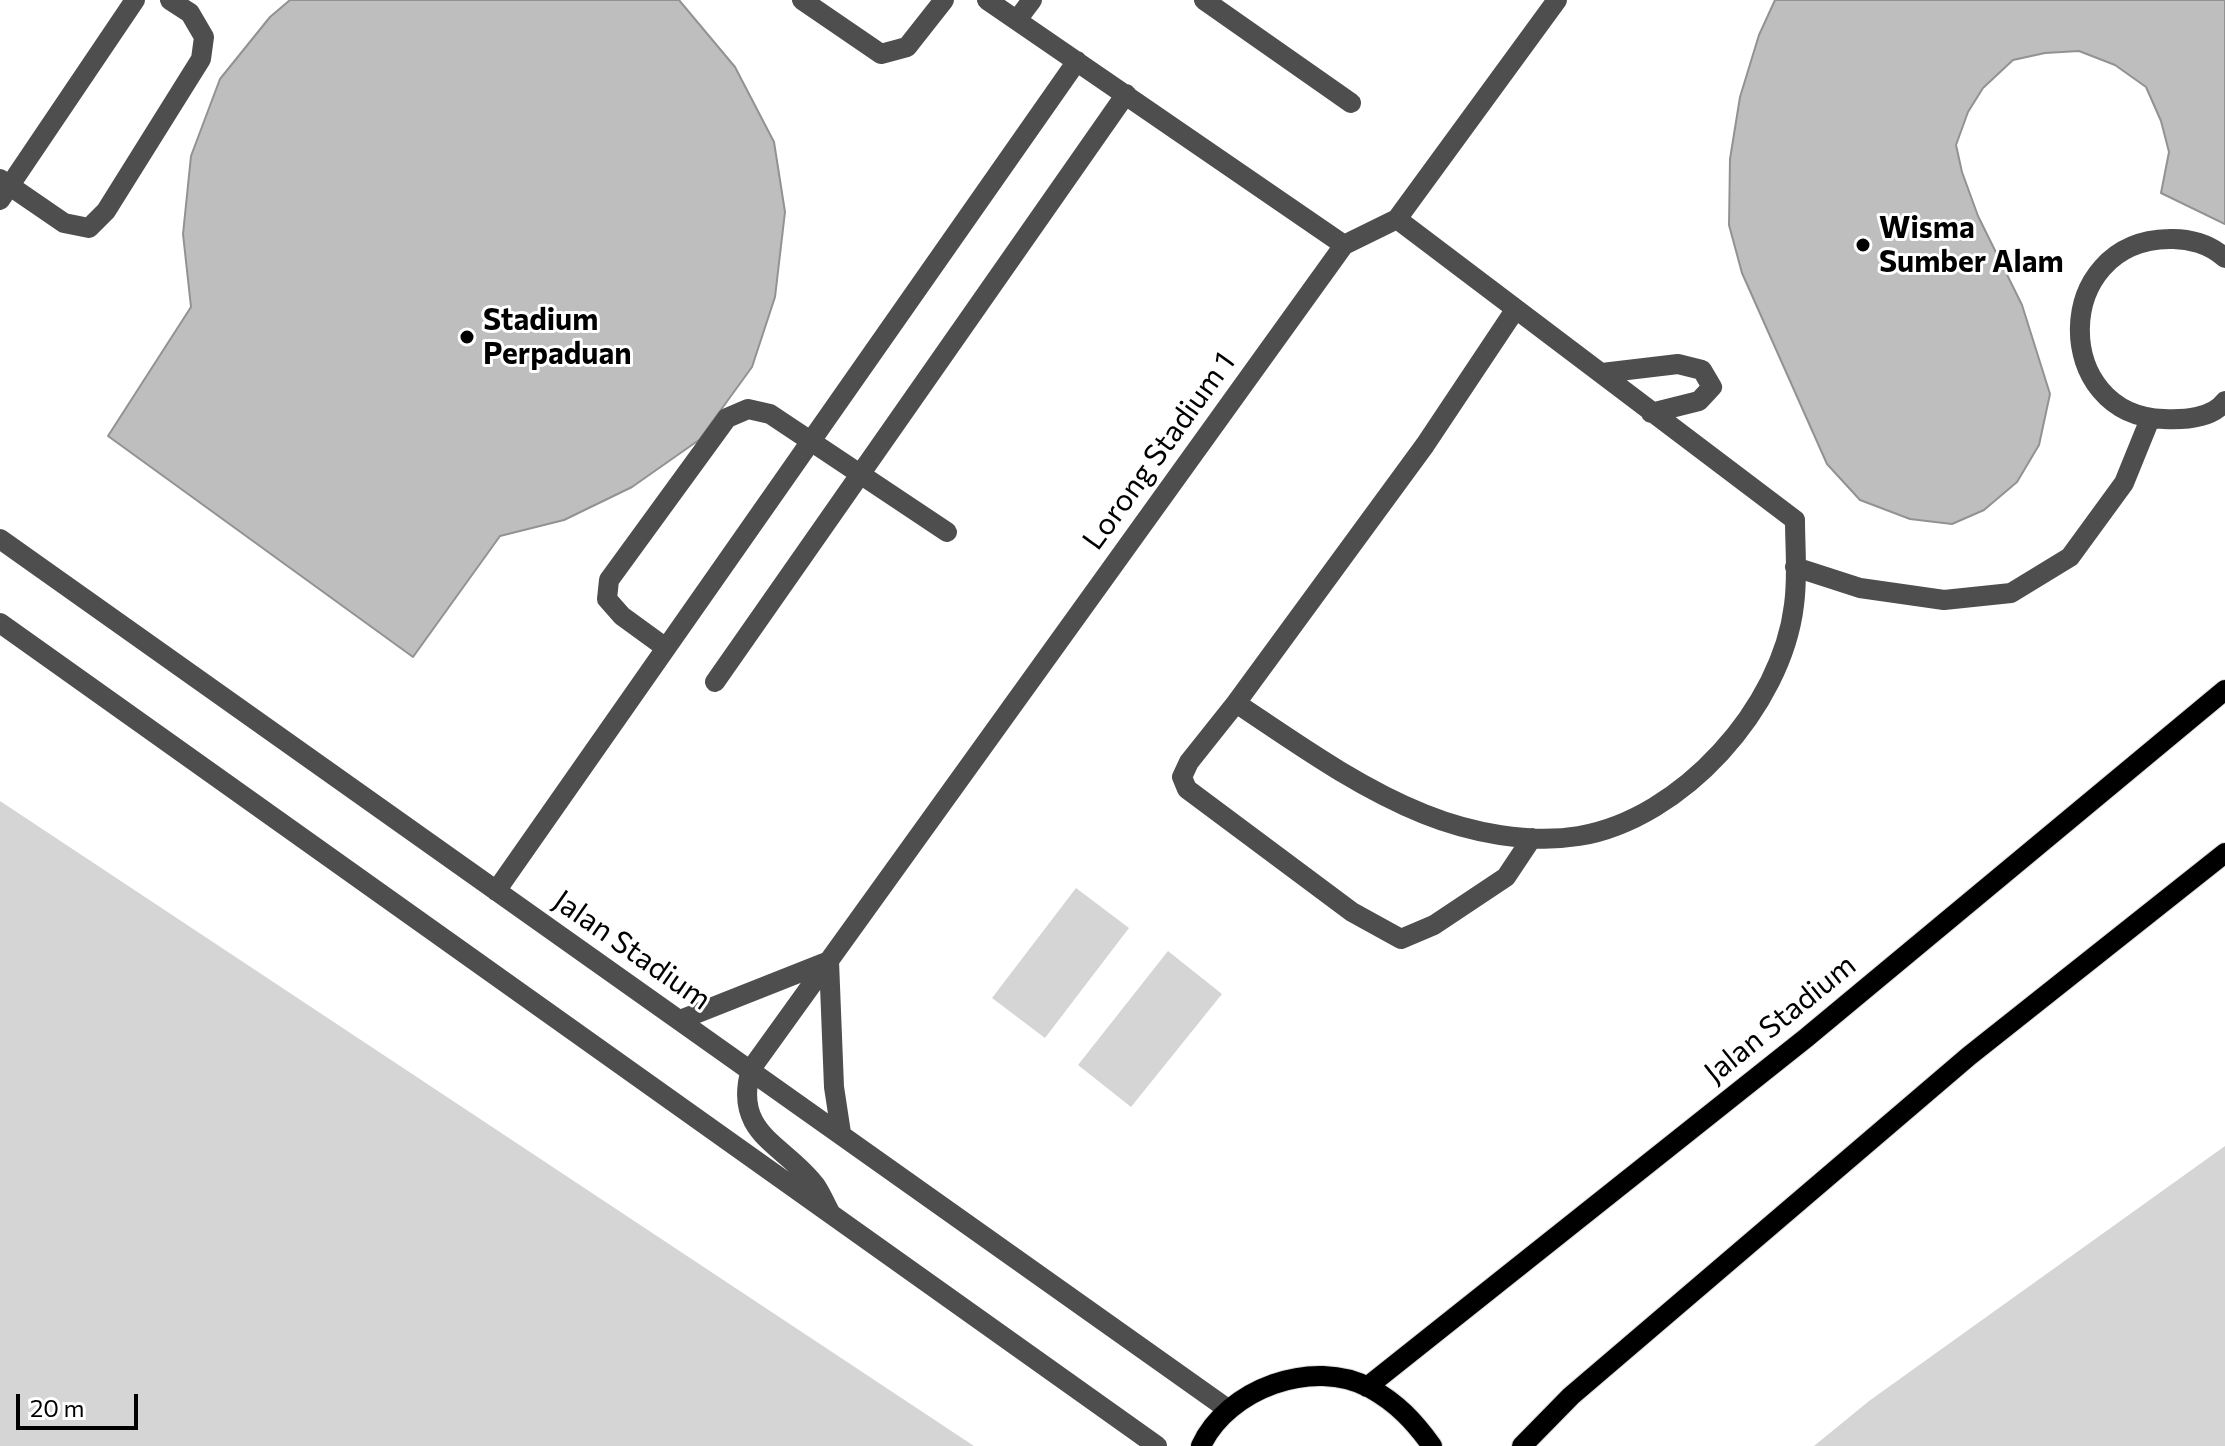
<!DOCTYPE html>
<html>
<head>
<meta charset="utf-8">
<style>
	body { margin:0 }
	#map { position:relative; width:2225px; height:1446px; overflow:hidden; background:#fff; font-family:Commissioner,sans-serif }
	canvas { display:block }
	.scale { position:absolute; left:16px; top:1394px; width:122px; height:36px; box-sizing:border-box; border:4px solid #000; border-top:0; padding-left:10px; font-size:24px; line-height:28px; white-space:nowrap; color:#000; -webkit-text-stroke:6px #fff; paint-order:stroke }
</style>
</head>
<body>
<div id="map">
<canvas width="2225" height="1446"></canvas>
<div class="scale">20 m</div>
</div>
<script>
const c = document.querySelector('canvas').getContext('2d');
c.lineJoin = 'round';
function fillPath(path, color) { c.fillStyle = color; c.fill(path, 'evenodd'); }
function stroke(path, color, width, dash) { c.strokeStyle = color; c.lineWidth = width; c.lineCap = dash ? 'butt' : 'round'; c.setLineDash(dash || []); c.stroke(path); }
function write(font, color, halo, rows, align = 'center') {
  c.font = font + ' Commissioner,sans-serif'; c.lineWidth = 6; c.setLineDash([]); c.textBaseline = 'middle'; c.strokeStyle = halo; c.fillStyle = color; for (const [text, x, y, turn = 0] of rows) {
    c.save(); c.translate(x, y); c.rotate((+turn || 0) * Math.PI / 180); c.textAlign = isNaN(turn) ? turn : align; if (halo) c.strokeText(text, 0, 0); c.fillText(text, 0, 0); c.restore();
  }
}
const green = new Path2D(`
	M0,801l974,645h-974z
	M1076,888l53,40 -84,110 -53,-40z
	M1168,951l54,43 -91,113 -53,-42z
	M2225,1146v300h-411l55,-45z`);
const building = new Path2D(`
	M290,0h389l56,67 39,75 11,70 -10,85 -23,70 -53,73 -67,47 -68,33 -64,16 -87,121 -305,-221 83,-129 -8,-73 8,-78 29,-77 50,-62z
	M1775,0h450v224l-64,-31 8,-41 -8,-31 -15,-34 -31,-22 -36,-14 -34,2 -32,7 -30,28 -15,24 -12,33 6,27 16,44 44,89 28,89 -11,51 -22,37 -33,28 -32,14 -42,-5 -50,-19 -33,-36 -85,-191 -13,-48 1,-66 10,-62 19,-62z`);
const minor = new Path2D(`
	M802,0l79,54 26,-7 37,-47
	M987,0l357,245
	M1204,0l147,103
	M1017,20l15,-20
	M0,179l64,44 25,5 17,-17 95,-152 3,-22 -14,-24 -20,-13
	M0,200l135,-200
	M1397,219l398,301c0,28 3,57 -1,85 -12,102 -112,214 -215,231 -50,8 -108,-3 -155,-22 -67,-27 -128,-71 -188,-111l-47,59 -7,15 5,12 165,123 49,27 33,-14 72,-48 26,-39
	M2225,258c-15,-14 -37,-20 -56,-19 -118,2 -118,177 -5,180 20,1 49,-1 61,-18
	M1602,373l76,-9 24,6 10,17 -13,14 -48,12
	M0,539l1229,871
	M1795,567l65,21 84,12 67,-7 59,-36 54,-74 26,-64
	M0,623l1157,823
	M666,648l-44,-32 -15,-17 2,-19 118,-162 21,-9 22,5 177,118
	M715,682l411,-588
	M1236,703l189,-258 90,-135
	M496,891l581,-830
	M829,961l5,126 7,46
	M680,1020l149,-59
	M831,1214c-5,-9 -9,-19 -15,-28 -31,-42 -84,-51 -65,-117l593,-824 53,-26 160,-219`);
const major = new Path2D(`
	M1367,1387l439,-349 419,-348
	M1201,1446c26,-57 112,-89 169,-58 27,15 44,33 62,58
	M1522,1446l49,-50 398,-340 256,-203`);
const markers = [
	[1863,245,8,"#000"],
	[467,337,8,"#000"]
];
const poiNames = [
	["Wisma",1879,228],
	["Sumber Alam",1879,262],
	["Stadium",483,320],
	["Perpaduan",483,354]
];
const streetNames = [
	["Lorong Stadium 1",1159,451,-54],
	["Jalan Stadium",632,950,35],
	["Jalan Stadium",1780,1019,-39]
];
fillPath(green, '#d5d5d5');
fillPath(building, '#bebebe');
stroke(building, '#929292', 2);
stroke(major, '#dbdbdb', 22);
stroke(minor, '#4e4e4e', 20);
stroke(major, '#000', 20);
for (const [x, y, r, color] of markers) { const dot = new Path2D(); dot.arc(x, y, r, 0, 2 * Math.PI); c.fillStyle = color; c.fill(dot); stroke(dot, '#fff', 3); }
write('bold 30px', '#000', '#fff', poiNames, 'left');
write('30px', '#000', '#fff', streetNames);
</script>
</body>
</html>
